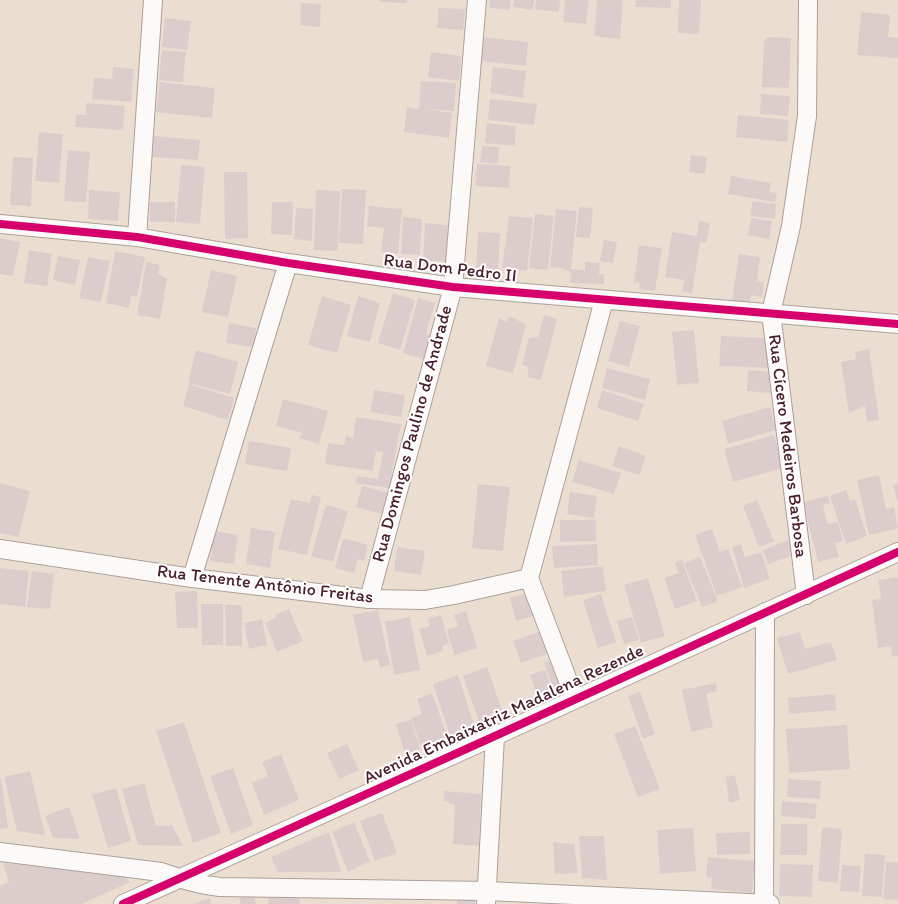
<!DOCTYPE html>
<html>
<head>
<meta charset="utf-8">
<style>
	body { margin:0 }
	canvas { display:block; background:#ebded1 }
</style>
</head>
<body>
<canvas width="898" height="904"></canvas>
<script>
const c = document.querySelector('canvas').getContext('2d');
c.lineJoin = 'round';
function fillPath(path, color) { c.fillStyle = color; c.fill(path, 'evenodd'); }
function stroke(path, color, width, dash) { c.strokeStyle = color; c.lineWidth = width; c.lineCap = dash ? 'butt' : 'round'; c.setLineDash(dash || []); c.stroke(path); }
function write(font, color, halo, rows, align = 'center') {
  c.font = font + ' Itim,sans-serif'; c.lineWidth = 4; c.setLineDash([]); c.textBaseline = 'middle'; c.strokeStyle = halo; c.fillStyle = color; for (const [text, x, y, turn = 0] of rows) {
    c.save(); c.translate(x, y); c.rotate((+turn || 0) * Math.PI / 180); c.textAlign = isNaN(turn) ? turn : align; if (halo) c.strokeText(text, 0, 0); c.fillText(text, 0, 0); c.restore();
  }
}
const building = new Path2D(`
	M380,0h27l-1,3 -27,-1z
	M490,0h21l-1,10 -21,-2z
	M514,0h20l-1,10 -20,-3z
	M536,0h24l-1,12 -24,-3z
	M565,0h24l-3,24 -23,-2z
	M597,0h26l-3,39 -26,-3z
	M636,0h35v8l-36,-1z
	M679,0h22l-2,34 -21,-1z
	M301,3l20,1 -1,23 -20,-2z
	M439,8l26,1 -2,21 -26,-2z
	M861,12l29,3 -2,22 10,1v20l-41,-3z
	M165,18l26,3 -4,29 -25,-3z
	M483,37l45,5 -2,24 -46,-5z
	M767,37l24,1 -2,50 -27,-1 2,-45z
	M162,50l24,2 -3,30 -24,-2z
	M431,52l30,4 -2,25 -31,-4z
	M113,67l21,2 -3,33 -39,-3 2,-21 18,1z
	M493,67l33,4 -3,27 -33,-5z
	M421,81l35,2 -2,28 -28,-2 26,4 -3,25 -45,-6 3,-25 12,2z
	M160,82l55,6 -3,30 -56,-6z
	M761,94l29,2 -2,20 -28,-2z
	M490,99l47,5 -3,21 -46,-5z
	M86,103l39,3 -2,24 -48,-3 1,-12h10z
	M738,115l51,5 -2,22 -51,-5z
	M487,123l29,3 -1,20 -30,-3z
	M39,132l24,2 -4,49 -24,-2z
	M154,136l46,4 -2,20 -46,-3z
	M482,146l17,1 -1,17 -18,-2z
	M68,150l22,2 -4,50 -22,-1z
	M691,155l16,2 -2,17 -16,-2z
	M13,157l20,1 -2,48 -21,-1z
	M477,164l33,2 -1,22 -34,-2z
	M181,165l24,2 -5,57 -24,-2z
	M224,172h23l1,66 -23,1z
	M731,176l40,7 -2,9 8,1 -2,9 -47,-8z
	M342,189l24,1 -3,54 -24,-1z
	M89,190l31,2 -2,29 -30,-2z
	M316,190l24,1 -2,60 -24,-1z
	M752,201l24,3 -1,15 -24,-3z
	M150,202h25v20h-25z
	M272,202h21l-1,33 -21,-1z
	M369,206l33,3 -4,45 -17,-2 3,-24 -17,-2z
	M579,207l14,1 -3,30 -14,-1z
	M296,208l17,1 -1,32 -18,-2z
	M556,209l21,2 -6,58 14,1v-8l15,1 -1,11h5v10l-34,-1 1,-11 -11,-4 -10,-1z
	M535,214l19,2 -6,54 -19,-2z
	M509,216l24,2 -6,53 -25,-3z
	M403,217l19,2 -2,36 -19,-1z
	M751,218l21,3 -3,18 -21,-4z
	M699,221l11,2 -4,20 -6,-1 -8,51 -10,-1 2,-12 -19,-3 7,-45 25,4z
	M425,223l23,2 -2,37 -23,-2z
	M478,232l22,1 -2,38 -22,-1z
	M0,238l20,4 -7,34 -13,-2z
	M604,240l13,2 -4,21 -13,-2z
	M639,245l23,3 -7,43 -16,-2 1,-6 -6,-1z
	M29,250l23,4 -5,32 -23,-3z
	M115,251l30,6 -8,40 -6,-1 -2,12 -23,-5z
	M739,254l21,3 -3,24 7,1 -2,15 -11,-2 -1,8 -18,-2z
	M58,256l22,4 -5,25 -22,-5z
	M88,257l22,4 -9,41 -22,-4z
	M146,262l14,3 -2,9 9,5 -7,40 -23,-4z
	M211,270l26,6 -9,41 -26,-5z
	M393,293l22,7 -15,50 -22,-7z
	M322,296l29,9 -14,48 -29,-8z
	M358,296l22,7 -10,39 -23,-6z
	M418,298l17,5 -9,31 6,2 -6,24 -23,-7z
	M544,315l13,4 -16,61 -14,-3 2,-10 -7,-2 7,-27 9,-1z
	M510,316l16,9 -13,48 -27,-7 13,-48 7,4z
	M620,321l20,5 -11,41 -21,-6z
	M229,323l27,5 -2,19 -28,-4z
	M694,330l5,53 -22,2 -5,-53z
	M721,336l50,2 -2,30 -50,-2z
	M869,349l10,71 -12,2 -2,-16 -16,7 -8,-51 15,-3 -1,-7z
	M196,350l42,12 -8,32 -42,-11z
	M607,368l43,11 -5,21 -43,-12z
	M748,370l25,2 -2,21 -24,-2z
	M189,384l45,14 -6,22 -45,-14z
	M374,390l31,5 -4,22 -31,-5z
	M602,390l42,14 -6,17 -41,-13z
	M283,399l45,12 -9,33 -20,-6 4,-5 -27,-7z
	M770,407l6,23 -48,14 -6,-23z
	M356,417l45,7 -12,64 -33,-5 1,-7 21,3 5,-27 -7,-1 -3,20 -48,-7 3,-21 16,2 2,-9 7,2z
	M774,435l9,33 -50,14 -9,-33z
	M249,441l42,7 -4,23 -42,-7z
	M619,446l27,10 -7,19 -27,-9z
	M579,460l42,13 -7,21 -42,-12z
	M879,475l7,34 8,-2 4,21 -29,7 -12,-55z
	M0,483l30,8 -12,46 -18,-4z
	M898,483v18h-1l-4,-16z
	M478,484l32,3 -7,64 -31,-3z
	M362,486l26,7 -6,21 -26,-7z
	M846,490l4,11 5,-2 12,37 -21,8 -16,-48z
	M570,492l27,4 -3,22 -27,-4z
	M312,495l9,2 -14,58 -29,-6 13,-50 19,4z
	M828,496l2,7 -7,2 4,19 11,-2 5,19 -8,2 4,14 -21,5 -15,-60z
	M757,500l17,41 -15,6 -16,-41z
	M326,505l22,6 -15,51 -22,-6z
	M560,520h36v21l-36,1z
	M251,528l24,4 -5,36 -24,-4z
	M712,529l8,23 8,-3 14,38 -25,9 -22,-61z
	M214,531l24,4 -4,29 -24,-3z
	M343,538l25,7 -4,16 -6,-2 -4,14 -19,-5z
	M788,540l6,15 -26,9 -5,-14z
	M597,544l1,21 -44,3 -2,-22z
	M741,544l4,13 16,-5 9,27 -26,9 -12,-41z
	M397,547l28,4 -4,24 -27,-4z
	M700,557l18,44 -16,6 -18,-44z
	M682,560l15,41 -22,8 -11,-31 14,-5 -3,-10z
	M603,566l3,25 -42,6 -3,-26z
	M0,568l29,3 -4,36 -25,-3z
	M32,571l22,3 -4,35 -23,-2z
	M898,577v79l-6,1 -1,-11 -13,2 -6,-48 9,-1 -3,-19z
	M648,578l17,58 -24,7 -17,-58z
	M197,591l1,37h-21l-2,-36z
	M531,592l6,23 -21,6 -6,-23z
	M601,594l15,48 -18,6 -15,-48z
	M201,604h22v41h-21z
	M225,605h17v41h-16z
	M289,609l14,32 -26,11 -12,-29 11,-5 -1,-3z
	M378,610l12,55 -10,3 -2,-9 -15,3 -10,-47z
	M466,611l11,37 -23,7 -7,-25 11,-4 -4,-11z
	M441,615l8,29 -7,2 1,5 -16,5 -8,-27 11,-3 -2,-7z
	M410,617l10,53 -26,5 -9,-53z
	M632,617l7,23 -15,4 -7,-23z
	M262,619l5,26 -18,4 -5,-26z
	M544,630l8,22 -31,11 -8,-22z
	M800,632l5,17 26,-7 6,18 -49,14 -11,-36z
	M554,659l8,25 -9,3 -9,-24z
	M487,667l16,46 -24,9 -16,-46z
	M545,670l7,19 -15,6 -7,-20z
	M458,675l17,53 -25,8 -17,-52z
	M716,683l1,8 -11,3 7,33 -22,5 -9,-42z
	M640,692l15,42 -12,5 -15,-43z
	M432,693l16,45 -27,9 -10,-29 11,-4 -5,-15z
	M835,694l1,16 -47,4 -1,-16z
	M411,720l9,29 -15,5 -9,-30z
	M184,722l37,111 -28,10 -37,-112z
	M847,725l3,44 -61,4 -3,-44z
	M635,726l25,63 -22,8 -24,-63z
	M347,744l12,26 -20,9 -12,-26z
	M281,754l18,46 -35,15 -12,-32 16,-7 -6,-14z
	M233,768l20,57 -22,9 -21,-58z
	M30,771l15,64 -28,-4 -13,-54z
	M735,775l5,25 -11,3 -3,-26z
	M0,778h1l7,50 -8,1z
	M788,779l33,2 -1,18 -33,-2z
	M144,783l12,43 16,-1 11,21 -45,-1 -16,-56z
	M116,788l15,53 -23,7 -16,-53z
	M444,791l37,3 -2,52 -26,-2 2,-39 -11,-4z
	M782,801l35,3 -2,15 -34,-3z
	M69,807l11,32 -27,-1 -8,-22z
	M382,813l15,40 -22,8 -15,-40z
	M354,822l16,39 -22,11 -16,-40z
	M781,824h26v31h-27z
	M822,827l20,2 -4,54 -20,-2z
	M693,828l3,43 -36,3 -3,-44z
	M329,832l12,40h-63l-7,-15z
	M750,832v22l-33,1 -1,-22z
	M579,836h25l3,44 -25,-2z
	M553,842l21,2 4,29 -23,1z
	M865,854l20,1 -3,42 -20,-1z
	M708,857l47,4 -3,32 -41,-4 1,-11 -6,-1z
	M886,862l12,1v37l-15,-1z
	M3,863l117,10 10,9 -48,22h-82v-18l9,-4z
	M780,864l33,1 -1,32 -33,-1z
	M842,865l19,1 -2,26 -19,-1z
	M298,893l2,11h-31l-1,-6z
	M253,894l3,10h-15l-2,-6z
	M209,898l2,6h-18z
	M457,899l18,1v4h-18z`);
const minor = new Path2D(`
	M0,224l137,13 151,26 165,24 445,37
	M137,237l16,-237
	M0,549l192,29 177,21 56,1 29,-5 75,-17
	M192,578l96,-315
	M806,595l-35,-282 20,-87 16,-110 1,-116
	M369,599l84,-312 24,-287
	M575,699l-46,-121 75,-278
	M0,852l161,20c20,7 38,13 59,15l267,4 283,13
	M123,904l372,-168 403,-184
	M486,904l9,-168
	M764,904l1,-292`);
const cycleway = new Path2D(`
	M0,224l137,13 151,26 165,24 445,37
	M123,904l372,-168 403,-184`);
const streetNames = [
	["Rua Dom Pedro II",450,269,7],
	["Rua Domingos Paulino de Andrade",413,434,-75],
	["Rua Cícero Medeiros Barbosa",787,446,83],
	["Rua Tenente Antônio Freitas",265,585,7],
	["Avenida Embaixatriz Madalena Rezende",504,715,-25]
];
fillPath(building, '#dccdcc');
stroke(minor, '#ada09a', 20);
stroke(minor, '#fcfaf8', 18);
stroke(cycleway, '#d6006c', 8);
write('18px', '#4a1f2b', '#fff', streetNames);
</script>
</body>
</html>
